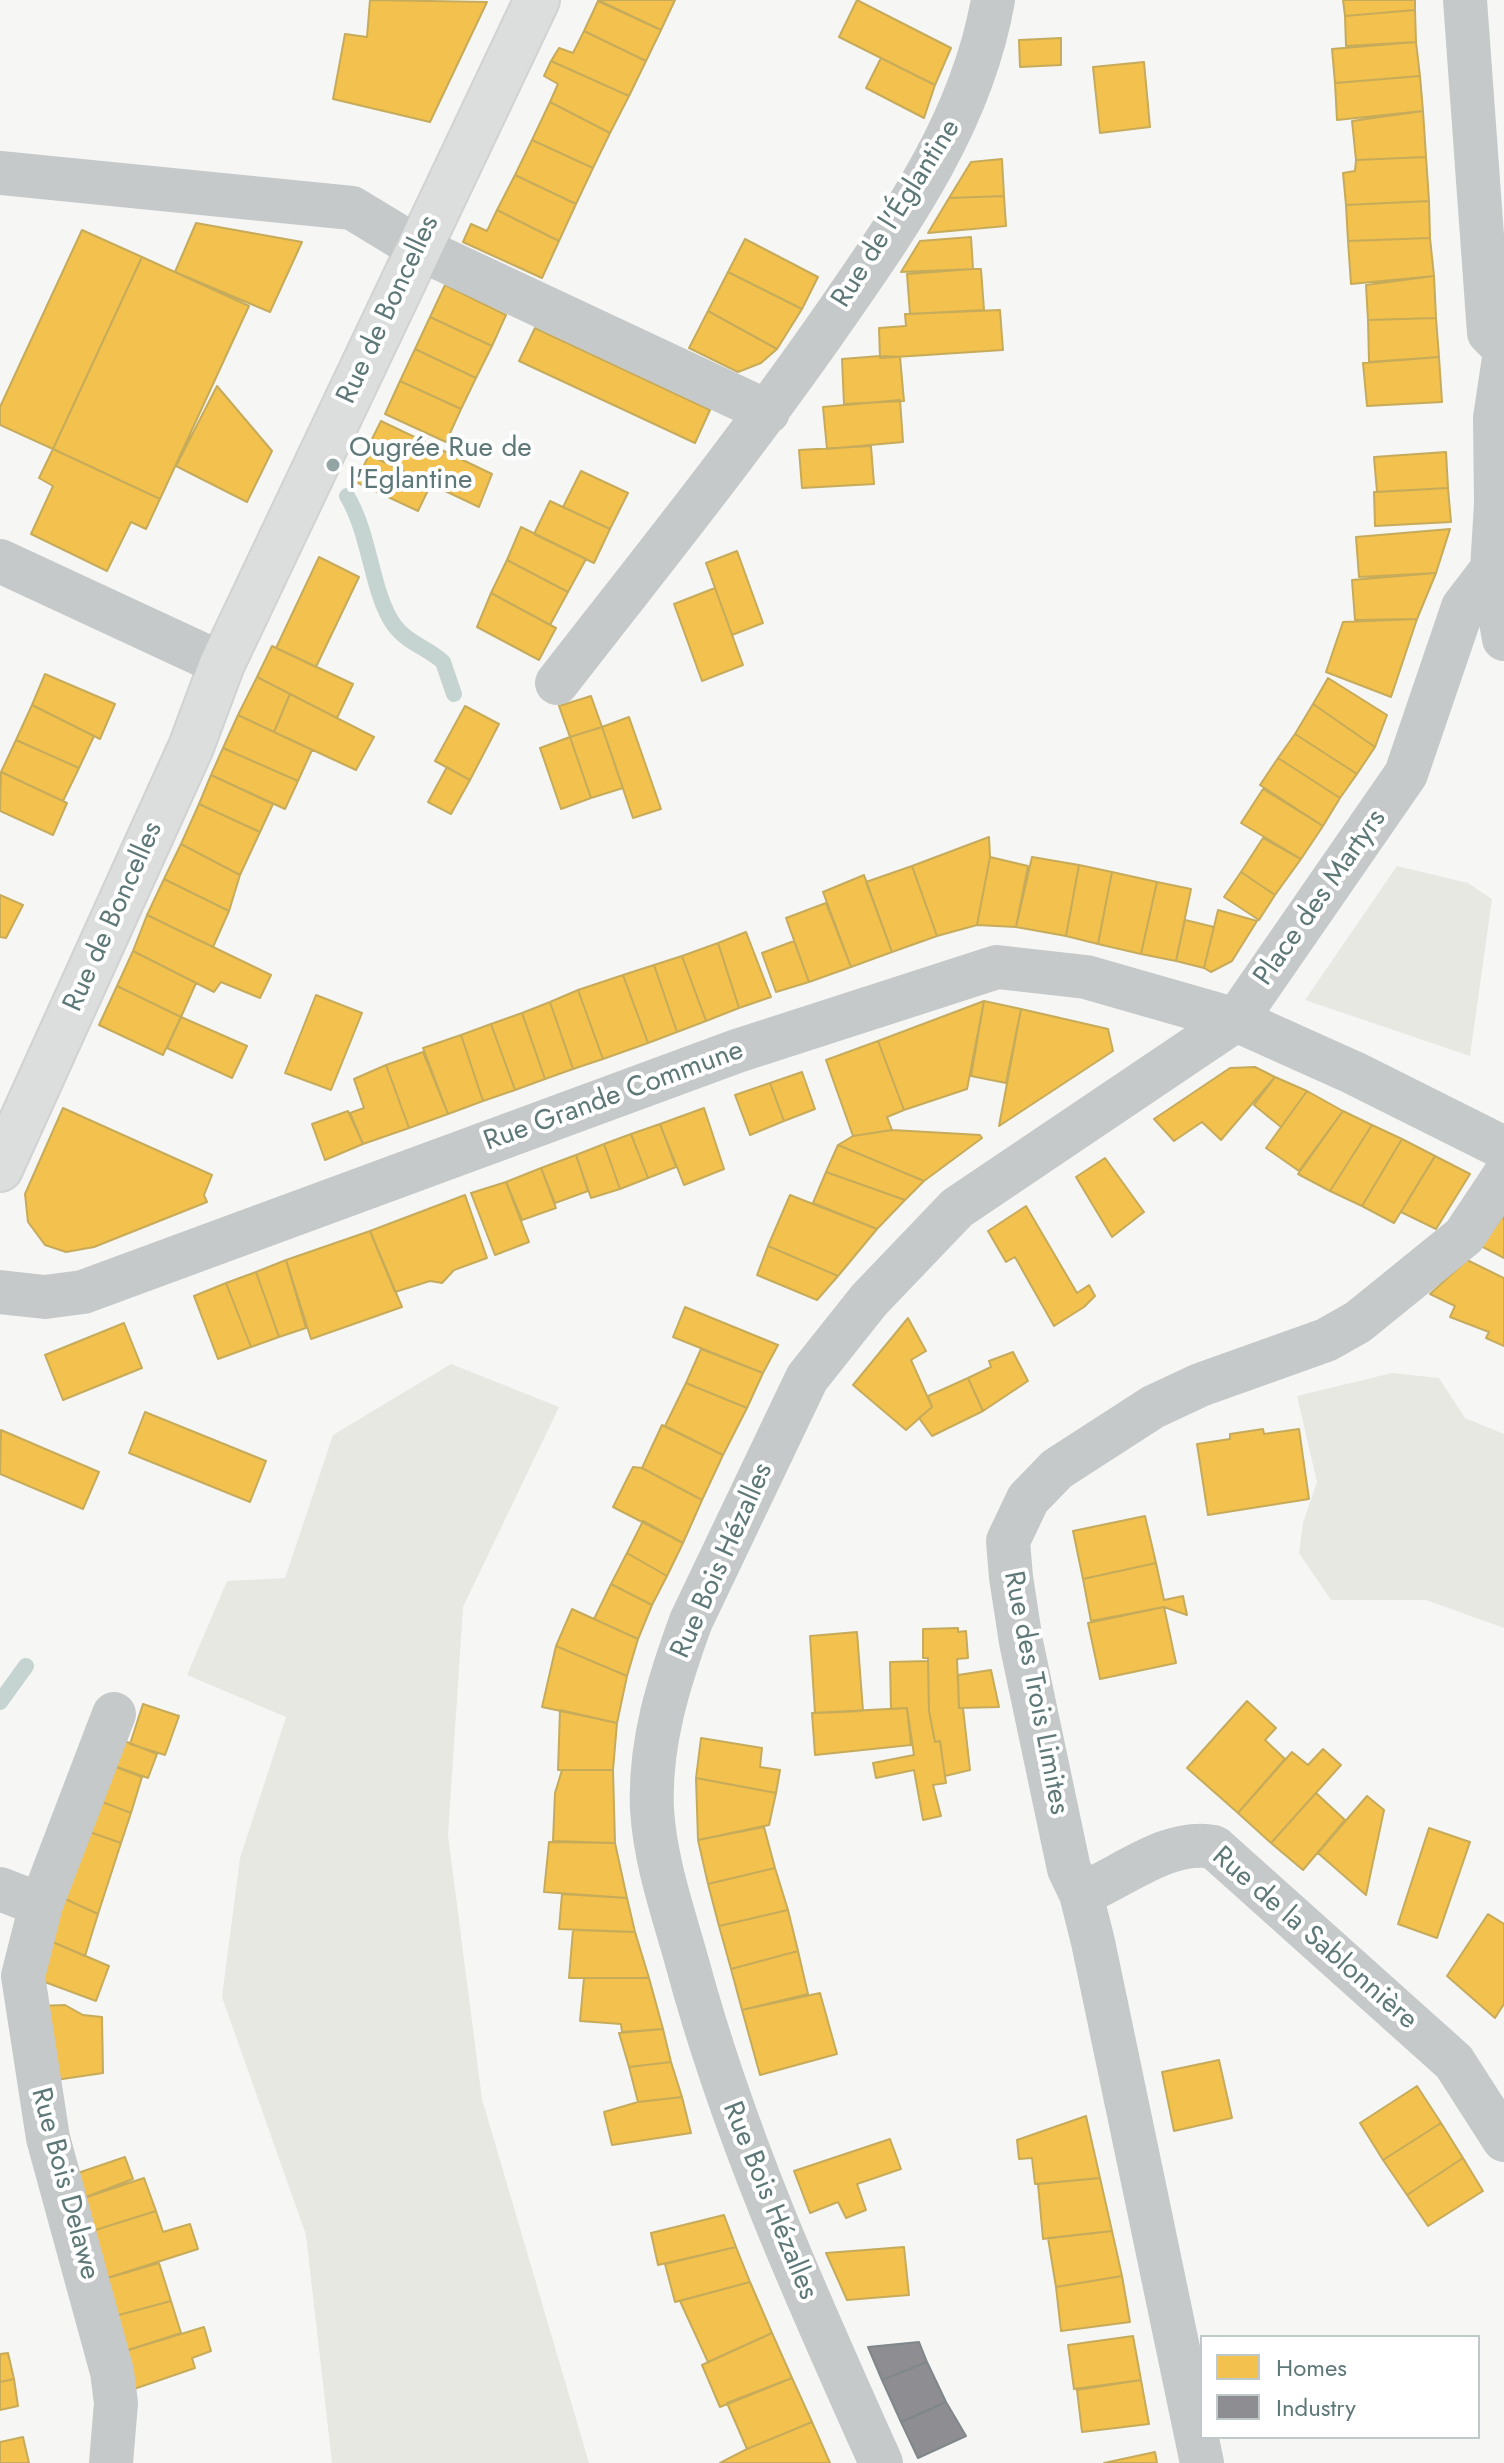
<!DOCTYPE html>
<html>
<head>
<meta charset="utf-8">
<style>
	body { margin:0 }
	#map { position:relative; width:1504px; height:2463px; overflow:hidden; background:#f6f6f5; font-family:Jost,sans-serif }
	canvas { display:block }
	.legend { position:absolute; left:1200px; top:2335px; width:280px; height:104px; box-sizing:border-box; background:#fff; border:2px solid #bfc9c9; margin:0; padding:10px 14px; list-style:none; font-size:24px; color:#5e7878 }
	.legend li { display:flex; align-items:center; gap:16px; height:40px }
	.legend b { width:40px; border:2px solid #bfc9c9 }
</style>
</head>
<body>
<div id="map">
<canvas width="1504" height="2463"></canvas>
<ul class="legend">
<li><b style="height:22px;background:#f2c14e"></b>Homes</li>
<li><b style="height:22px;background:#8d8d92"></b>Industry</li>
</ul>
</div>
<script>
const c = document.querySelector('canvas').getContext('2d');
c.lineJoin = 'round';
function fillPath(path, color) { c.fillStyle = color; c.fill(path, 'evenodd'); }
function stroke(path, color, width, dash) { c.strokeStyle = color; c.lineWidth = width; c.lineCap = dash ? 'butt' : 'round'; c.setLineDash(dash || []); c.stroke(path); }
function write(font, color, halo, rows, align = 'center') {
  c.font = font + ' Jost,sans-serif'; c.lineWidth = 8; c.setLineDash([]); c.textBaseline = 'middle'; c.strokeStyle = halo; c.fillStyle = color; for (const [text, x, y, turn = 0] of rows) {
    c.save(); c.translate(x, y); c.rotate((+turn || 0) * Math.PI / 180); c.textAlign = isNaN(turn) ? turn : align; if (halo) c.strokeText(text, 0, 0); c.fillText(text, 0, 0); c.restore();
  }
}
const green = new Path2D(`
	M1397,866l71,17 24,16 -22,157 -165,-56z
	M451,1364l108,43 -96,200 -15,228 34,264 107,364h-257l-26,-228 -84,-238 18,-139 46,-141 -99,-42 40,-94 58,-3 48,-143z
	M1392,1373l47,5 26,40 39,16v194l-78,-28h-95l-32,-47 4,-30 14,-41 -20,-86z`);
const homes = new Path2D(`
	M370,0l117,2 -57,120 -97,-23 12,-65 22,3z
	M598,0h77l-14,30z
	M857,0l94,48 -16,37 -96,-48z
	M1343,0h72v10l-70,6z
	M598,1l63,29 -15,31 -62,-30z
	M1415,10l1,32 -70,4 -1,-30z
	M584,31l62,30 -17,35 -78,-35 8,-13 14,5z
	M1061,38v27l-41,2 -1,-27z
	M1416,42l4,34 -85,7 -3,-34z
	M881,58l54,27 -11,33 -58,-30z
	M551,61l78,35 -19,37 -60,-31 8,-18 -14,-8z
	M1144,62l6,65 -50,6 -7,-66z
	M1420,76l3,35 -86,9 -2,-37z
	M550,102l60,31 -17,35 -61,-28z
	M1423,111l3,46 -70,3 -4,-39z
	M532,140l61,28 -17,36 -61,-29z
	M1426,157l3,44 -83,4 -3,-32 12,-2 1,-11z
	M1002,159l2,37 -55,2 22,-36z
	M515,175l61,29 -17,37 -62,-31z
	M1004,196l2,30 -78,7 21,-35z
	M1429,201l1,37 -82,3 -2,-36z
	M497,210l62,31 -17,37 -79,-36 8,-18 16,7z
	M196,223l106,19 -32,70 -95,-40z
	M82,230l60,27 -89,192 -53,-24v-18z
	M971,237l2,32 -72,3 19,-31z
	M1430,238l4,38 -83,8 -3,-43z
	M745,239l73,38 -16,32 -74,-37z
	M142,257l107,49 -89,193 -107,-50z
	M973,269h8l3,41 -74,4 -3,-40z
	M728,272l74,37 -25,40 -69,-38z
	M1434,276l2,42 -68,2 -2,-35z
	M445,285l61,30 -14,31 -62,-29z
	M1000,310l3,40 -123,8 -1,-30 27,-2 -1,-12z
	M708,311l69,38 -16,14 -23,9 -49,-24z
	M430,317l62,29 -16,32 -61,-29z
	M1436,318l3,39 -70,5 -1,-42z
	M535,328l175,82 -15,33 -176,-82z
	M415,349l61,29 -15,31 -61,-28z
	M880,356l20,1 4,44 -60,3 -2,-45z
	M1439,357l3,45 -75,4 -4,-43z
	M400,381l61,28 -15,33 -61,-28z
	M217,386l55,65 -25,51 -71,-36z
	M900,400l3,42 -76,7 -4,-42z
	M381,421l111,53 -13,33 -114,-54z
	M871,446l3,38 -72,4 -3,-38z
	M53,449l107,50 -14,30 -15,-7 -24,49 -76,-37 22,-48 -14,-8z
	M1446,452l2,36 -71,4 -3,-35z
	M369,455l62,29 -13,27 -62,-29z
	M581,471l47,22 -18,36 -47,-22z
	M1448,488l3,34 -76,4 -1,-34z
	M550,501l60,28 -16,34 -60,-29z
	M521,527l65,32 -18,33 -61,-32z
	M1450,529l-14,44 -77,4 -3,-40z
	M737,551l26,72 -31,12 -26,-72z
	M319,557l40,20 -43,90 -40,-19z
	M507,560l61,32 -18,33 -59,-32z
	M1436,573l-19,46 -62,1 -3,-40z
	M715,588l28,77 -41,16 -28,-77z
	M491,593l65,35 -17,32 -62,-33z
	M1417,619l-26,78 -65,-25 17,-50z
	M272,646l81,38 -16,34 -80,-41z
	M45,674l70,30 -15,35 -68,-34z
	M257,677l33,17 -16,38 -36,-17z
	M1328,678l59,37 -12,32 -62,-43z
	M290,694l84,43 -18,33 -82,-38z
	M591,696l11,31 -32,10 -11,-31z
	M1313,704l62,43 -18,27 -62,-40z
	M32,705l62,31 -15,32 -63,-28z
	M465,706l34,18 -29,56 -35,-19z
	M238,715l74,35 -14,31 -75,-33z
	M629,717l32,92 -28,9 -31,-91z
	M602,727l21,61 -32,10 -21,-61z
	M1295,734l62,40 -17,24 -62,-40z
	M570,737l21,61 -30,11 -21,-61z
	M16,740l63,28 -16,33 -62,-29z
	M223,748l75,33 -13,28 -74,-34z
	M1278,758l62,40 -17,28 -63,-41z
	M447,767l23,13 -19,34 -23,-12z
	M1,772l66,31 -14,32 -53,-24z
	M211,775l62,29 -13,28 -61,-28z
	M1263,789l60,37 -22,33 -60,-36z
	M199,804l61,28 -20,43 -59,-31z
	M989,837l1,20 -13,68 -40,11 -25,-70z
	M1263,838l38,21 -26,36 -34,-23z
	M181,844l59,31 -11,36 -65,-32z
	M990,857l38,9 -12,61 -39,-2z
	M1032,857l47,8 -13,71 -50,-9z
	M1079,865l33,7 -14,72 -32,-8z
	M912,866l25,70 -45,16 -26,-70z
	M1112,872l45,10 -16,72 -43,-10z
	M1241,872l34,23 -16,25 -35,-23z
	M864,875l28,77 -41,15 -28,-75z
	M164,879l65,32 -16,36 -66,-32z
	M1157,882l34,7 -15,72 -35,-7z
	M0,895l23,10 -17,33 -6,-1z
	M826,903l25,64 -42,15 -23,-64z
	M1218,910l39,11 -25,40 -21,11 -7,-4z
	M147,915l124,60 -11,23 -39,-16 -7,10 -81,-41z
	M1185,920l29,7 -10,41 -28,-7z
	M746,932l25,65 -32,11 -21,-65z
	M794,941l15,41 -33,10 -14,-39z
	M718,943l21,65 -33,13 -24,-65z
	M133,951l63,32 -15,34 -64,-31z
	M682,956l24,65 -29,11 -23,-67z
	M654,965l23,67 -29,11 -25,-68z
	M623,975l25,68 -45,16 -25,-69z
	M117,986l64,31 -18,38 -64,-30z
	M578,990l25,69 -30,10 -23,-67z
	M316,995l46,18 -31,77 -46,-17z
	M984,1001l-17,88 -63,21 -26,-69z
	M984,1001l37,8 -15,74 -35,-7z
	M550,1002l23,67 -28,10 -23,-66z
	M1021,1009l87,20 5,22 -114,75z
	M522,1013l23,66 -30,11 -24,-66z
	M181,1017l66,29 -15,32 -65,-30z
	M491,1024l24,66 -32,11 -22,-66z
	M461,1035l22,66 -35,13 -25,-66z
	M878,1041l26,69 -17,7 5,13 -39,6 -27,-76z
	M423,1052l25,62 -39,14 -23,-63z
	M386,1065l23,63 -46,16 -13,-31 14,-5 -10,-29z
	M1255,1067l20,10 -54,63 -19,-18 -28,19 -20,-22 76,-51z
	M802,1072l13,37 -31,12 -14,-38z
	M1275,1077l32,14 -26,36 -27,-22z
	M770,1083l14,38 -34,14 -15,-40z
	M1307,1091l36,20 -44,60 -33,-23z
	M63,1108l149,67 -8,20 3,7 -113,45 -28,5 -21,-7 -17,-23 -3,-28z
	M704,1108l20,61 -40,16 -24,-61z
	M348,1111l15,33 -38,16 -13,-36z
	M1343,1111l29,14 -42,66 -32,-17z
	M660,1124l16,43 -28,11 -17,-44z
	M1372,1125l30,14 -40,67 -32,-15z
	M892,1130l88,5 2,3 -58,43 -86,-36 15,-9z
	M631,1134l17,44 -28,11 -16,-45z
	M1402,1139l33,17 -41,67 -32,-17z
	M604,1144l16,45 -29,9 -15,-43z
	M838,1145l86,36 -19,19 -79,-28z
	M576,1155l12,36 -33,12 -14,-35z
	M1435,1156l35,18 -34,55 -35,-17z
	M1105,1158l39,54 -32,25 -36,-60z
	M541,1168l15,40 -34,12 -16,-38z
	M826,1172l79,28 -28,29 -64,-26z
	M506,1182l23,60 -34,13 -24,-62z
	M465,1195l22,63 -33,12 -12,13 -12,-2 -35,11 -25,-61z
	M790,1195l87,34 -39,47 -70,-30z
	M1026,1206l51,87 12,-8 6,11 -11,11 -30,19 -39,-69 -9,5 -18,-31z
	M1504,1215v43l-23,-12z
	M370,1231l32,76 -91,32 -25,-79z
	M768,1246l70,30 -21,24 -60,-25z
	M286,1260l20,68 -27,9 -23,-65z
	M1467,1260l37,18v68l-18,-8 3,-6 -39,-15 5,-11 -25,-12z
	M256,1272l23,65 -28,10 -25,-64z
	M226,1283l25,64 -33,12 -24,-63z
	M685,1307l93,38 -15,28 -90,-36z
	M908,1318l18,33 -15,9 21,47 -26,23 -53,-45z
	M124,1323l18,45 -79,32 -18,-45z
	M701,1349l62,24 -16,35 -61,-25z
	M1013,1352l15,29 -45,30 -15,-33 23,-11 -2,-6z
	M968,1378l15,33 -51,25 -13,-18 13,-11 -4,-11z
	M686,1383l61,25 -24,47 -58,-29z
	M145,1412l121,49 -16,41 -121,-49z
	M662,1425l61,30 -21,45 -60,-32z
	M1263,1429l1,5 35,-5 10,70 -101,16 -11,-71 33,-5v-5z
	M1,1430l98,42 -16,37 -83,-35z
	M633,1467l9,1 60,32 -19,43 -70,-36z
	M1145,1516l11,47 -73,16 -10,-48z
	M643,1521l40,22 -16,33 -40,-23z
	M627,1553l40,23 -15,29 -41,-21z
	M1156,1563l8,37 19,-4 4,19 -23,-8 -73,14 -8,-42z
	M611,1584l41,21 -14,34 -44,-20z
	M1164,1607l12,56 -76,16 -12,-56z
	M572,1609l66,30 -11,37 -71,-30z
	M958,1628v4l8,-1 2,27 -11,1 2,49h4l7,62 -25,6 -5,-35 -5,1 -6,-31 -1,-53h-5v-29z
	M857,1632l6,79 -48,2 -5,-77z
	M556,1646l71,30 -10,47 -75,-16z
	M928,1661l1,50 6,31 5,-1 6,42 -13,2 8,31 -18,4 -9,-50 -38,8 -3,-15 41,-8 -7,-47 -16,1 -1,-47z
	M991,1670l8,37 -40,1 -1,-33z
	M1247,1701l29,27 -11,12 20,19 -47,54 -51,-45z
	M143,1704l36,12 -14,39 -35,-11z
	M907,1708l4,37 -96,10 -3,-42z
	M560,1710l57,13 -4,47h-55z
	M112,1736l45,18 -9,24 -45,-16z
	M701,1738l61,10 -2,19 20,3 -4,23 -80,-15z
	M1323,1749l18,16 -70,78 -33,-30 54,-61 16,13z
	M103,1762l39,15 -11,36 -39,-15z
	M562,1770h51l2,73 -62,-2 2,-48z
	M696,1778l80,15 -7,32 -71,15z
	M1316,1793l29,27 -42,50 -32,-27z
	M1367,1796l17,14 -18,85 -48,-42z
	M92,1798l39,15 -10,30 -40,-14z
	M764,1827l11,41 -67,16 -10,-44z
	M1429,1828l41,14 -33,96 -39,-14z
	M81,1829l40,14 -23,71 -37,-17z
	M549,1842l66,1 12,55 -83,-6z
	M775,1868l13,42 -69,16 -11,-42z
	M562,1894l65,4 8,34 -76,-3z
	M61,1897l37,17 -13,42 -37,-16z
	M788,1910l10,41 -67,18 -12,-43z
	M1488,1914l16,10v80l-9,14 -48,-42z
	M573,1930l62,2 14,46h-80z
	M48,1940l61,26 -13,35 -62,-23z
	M798,1951l10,43 -66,16 -11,-41z
	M584,1978h65l14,51 -41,3 -1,-8 -41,-3z
	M820,1993l17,61 -77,21 -18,-65z
	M65,2005l18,10 19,2 1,56 -54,8 -11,-75z
	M663,2029l8,33 -42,5 -10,-34z
	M1219,2060l13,58 -58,13 -12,-59z
	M671,2062l11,35 -44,5 -9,-35z
	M1417,2086l24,37 -58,37 -23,-37z
	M682,2097l9,36 -79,12 -8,-33 34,-10z
	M1086,2116l14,62 -65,6 -3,-26 -13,1 -2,-19z
	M1441,2123l22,35 -56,37 -24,-35z
	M890,2139l11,30 -44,15 9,26 -20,8 -8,-16 -28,11 -16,-42z
	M125,2157l8,22 -55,21 -9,-24z
	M1463,2158l20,33 -55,35 -21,-31z
	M144,2178l12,33 -67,21 -11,-32z
	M1100,2178l12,53 -69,8 -5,-55z
	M156,2211l7,21 27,-8 8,25 -94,30 -15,-47z
	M724,2215l12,32 -78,18 -7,-32z
	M1112,2231l10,45 -66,11 -8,-49z
	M736,2247l14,35 -75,20 -10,-38z
	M904,2247l5,48 -62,5 -21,-47z
	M159,2263l12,38 -56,15 -11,-37z
	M1122,2276l8,46 -69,9 -5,-44z
	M750,2282l22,51 -64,29 -28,-61z
	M171,2301l10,32 -56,18 -10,-35z
	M204,2327l7,24 -19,7 3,10 -61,21 -9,-38z
	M772,2333l20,45 -72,29 -18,-42z
	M1133,2336l8,44 -67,9 -6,-44z
	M8,2353l6,26 -14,3v-28z
	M792,2378l20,44 -65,27 -20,-46z
	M14,2379l4,27 -18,4v-28z
	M1141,2380l8,44 -67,8 -5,-42z
	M812,2422l18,41h-110l27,-14z
	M23,2437l6,26h-29v-21z
	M1155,2452l2,11h-53z`);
const industry = new Path2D(`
	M919,2342l8,20 -45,18 -14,-33z
	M927,2362l19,40 -45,20 -19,-42z
	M946,2402l20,34 -48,22 -17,-36z`);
const stream = new Path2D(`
	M347,496c24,40 24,96 47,129 13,18 34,23 49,37l11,32
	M0,1702l26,-36`);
const minor = new Path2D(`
	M1465,0l24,333 15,15
	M0,173l352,35 66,40 350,164
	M1504,358l-9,60 1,86 -4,65 12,70
	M0,561l222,103
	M557,683c94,-121 190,-240 278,-367 68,-98 137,-196 158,-316
	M0,1292l45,5 38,-5 654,-241 260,-84 89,10 150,43 118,53 150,75
	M0,1889l41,16
	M1081,1894c42,-17 87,-56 133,-47l240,215 50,78
	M111,2463l5,-60 -4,-31 -64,-234 -25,-162 18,-71 73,-191
	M881,2463c-74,-165 -147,-326 -194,-501 -14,-50 -32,-101 -35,-153 -3,-65 17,-128 39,-188l116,-243 62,-78 88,-92 279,-188 170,-246 57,-167 29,-38
	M1202,2463l-109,-521 -12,-48 -12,-25 -48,-227 -10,-65 -3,-36 20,-42 29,-30 96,-62 47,-22 126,-45 32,-18 106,-86 40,-60`);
const major = new Path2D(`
	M0,1169l191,-422 31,-83 315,-664`);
const markers = [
	[333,465,8,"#93a4a4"]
];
const streetNames = [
	["Rue de l'Églantine",897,214,-58],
	["Rue de Boncelles",389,310,-65],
	["Place des Martyrs",1321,898,-55],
	["Rue de Boncelles",114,917,-66],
	["Rue Grande Commune",614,1097,-20],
	["Rue Bois Hézalles",723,1561,-66],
	["Rue des Trois Limites",1035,1693,79],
	["Rue de la Sablonnière",1314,1939,41],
	["Rue Bois Delawe",64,2184,75],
	["Rue Bois Hézalles",769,2201,68]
];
const poiNames = [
	["Ougrée Rue de",349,449],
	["l'Eglantine",349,481]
];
fillPath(green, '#e7e8e2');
fillPath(homes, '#f2c14e');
stroke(homes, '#c6ab5b', 2);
fillPath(industry, '#8d8d92');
stroke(industry, '#7f878a', 2);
stroke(stream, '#c6d4d1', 16);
stroke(major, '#d1d2d2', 48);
stroke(minor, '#c6c9c9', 44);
stroke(major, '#dcdede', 44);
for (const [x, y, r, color] of markers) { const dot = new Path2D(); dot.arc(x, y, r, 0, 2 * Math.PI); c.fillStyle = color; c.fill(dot); stroke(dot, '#fff', 3); }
write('28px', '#5e7878', '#fff', streetNames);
write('28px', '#5e7878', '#fff', poiNames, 'left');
</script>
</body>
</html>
